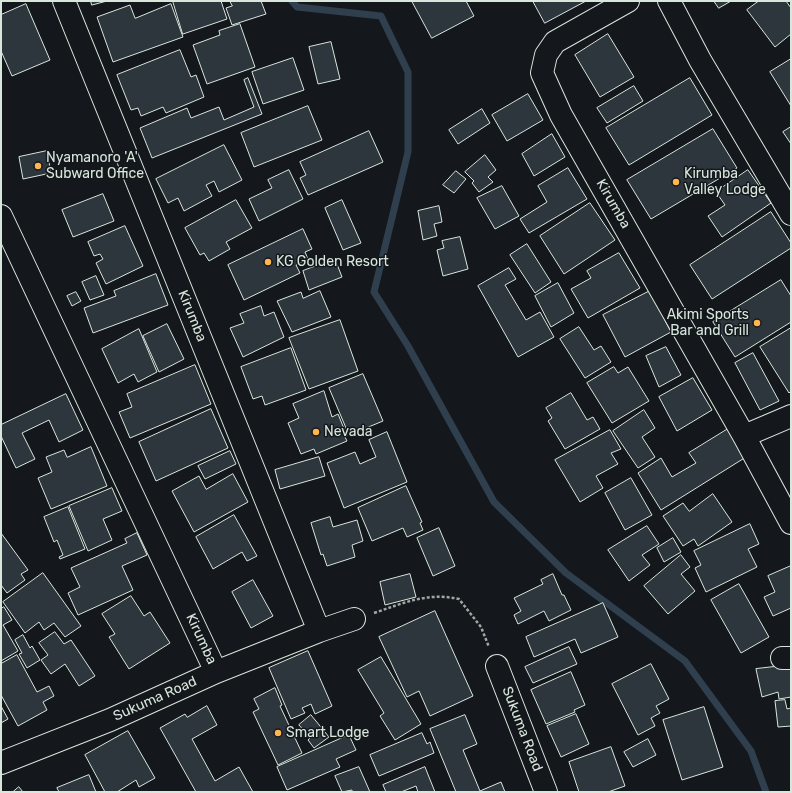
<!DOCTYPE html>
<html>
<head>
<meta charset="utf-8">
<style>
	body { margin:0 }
	#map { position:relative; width:792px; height:793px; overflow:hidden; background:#14181c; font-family:Rubik,sans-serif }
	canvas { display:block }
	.frame { position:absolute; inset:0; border:2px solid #d8e6dc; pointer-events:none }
</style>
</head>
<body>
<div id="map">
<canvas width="792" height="793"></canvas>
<div class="frame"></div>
</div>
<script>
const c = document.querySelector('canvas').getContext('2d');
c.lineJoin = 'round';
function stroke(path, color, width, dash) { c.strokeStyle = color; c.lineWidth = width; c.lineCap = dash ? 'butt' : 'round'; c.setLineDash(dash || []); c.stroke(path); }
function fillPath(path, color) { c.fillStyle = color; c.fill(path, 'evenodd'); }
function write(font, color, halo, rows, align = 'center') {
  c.font = font + ' Rubik,sans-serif'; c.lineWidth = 3; c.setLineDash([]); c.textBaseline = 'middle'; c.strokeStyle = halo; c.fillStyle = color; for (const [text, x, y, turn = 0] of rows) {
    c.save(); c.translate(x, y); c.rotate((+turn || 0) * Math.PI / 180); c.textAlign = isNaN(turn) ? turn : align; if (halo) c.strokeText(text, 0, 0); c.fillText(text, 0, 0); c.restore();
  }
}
const stream = new Path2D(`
	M292,1l5,6 84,9 27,56v80l-34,140 34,54 86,156 72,71 119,88 66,90 15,41`);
const building = new Path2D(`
	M91,1h16l-15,4z
	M173,1h48l6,18 -44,15z
	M230,1h31l5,13 -34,11 -6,-17 6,-2z
	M412,1h54l8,15 -42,22z
	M533,1h53l-41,22z
	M714,1h17l-12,7z
	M759,1h27l5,7v26l-16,13 -28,-37z
	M26,4l24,56 -38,16 -11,-25v-36z
	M171,4l12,33 -70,25 -16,-45 33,-12 5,13z
	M240,24l15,43 -48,17 -14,-39 27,-10 -1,-4z
	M608,34l26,43 -34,20 -25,-42z
	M331,42l9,37 -22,5 -9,-37z
	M180,50l11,27 5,-2 8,22 -38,16 -3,-6 -22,9 -3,-8 -7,2 -14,-35z
	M293,58l11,32 -41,14 -11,-32z
	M791,59v47l-21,-34z
	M248,78l14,36 -110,44 -12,-30 47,-20 4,10 28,-11 5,13 30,-13 -10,-27z
	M690,78l22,37 -83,50 -23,-37z
	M634,86l9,15 -36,22 -10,-15z
	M528,94l15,26 -36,21 -15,-26z
	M308,106l14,34 -68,27 -13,-34z
	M482,109l8,14 -32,21 -9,-14z
	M791,127v17l-8,-12z
	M713,129l24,39 -86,51 -24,-39z
	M369,131l14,31 -75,33 -8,-17 6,-3 -6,-13z
	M552,134l13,23 -31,19 -12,-22z
	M224,145l18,35 -23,12 -5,-11 -8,4 6,11 -28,15 -6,-13 -10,5 -12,-24z
	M47,151l4,22 -28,6 -4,-22z
	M485,155l11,15 -8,7 5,5 -14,10 -7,-9 2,-2 -9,-9z
	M568,168l19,31 -58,34 -9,-14 27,-17 -9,-16z
	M289,170l14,29 -44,22 -10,-22 23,-11 -4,-8z
	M748,170l23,33 -49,34 -14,-21 17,-11 -9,-13z
	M456,171l10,8 -12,14 -11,-8z
	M502,186l17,30 -24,13 -18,-31z
	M103,194l11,27 -41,16 -11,-27z
	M236,200l16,28 -26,14 4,7 -21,12 -5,-8 -4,2 -15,-27z
	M342,200l19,43 -18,7 -18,-42z
	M590,203l25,37 -51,34 -24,-38z
	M439,206l3,16 -8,2 3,12 -14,4 -5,-29z
	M771,212l20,31v5l-79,51 -22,-34z
	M125,226l18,40 -37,18 -10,-21 7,-4 -3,-5 -6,2 -6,-14z
	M303,229l9,20 -7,3 3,7 -12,6 4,8 -56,27 -16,-35z
	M460,237l8,32 -25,7 -6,-26 7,-2 -2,-7z
	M527,244l24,38 -16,11 -25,-38z
	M619,253l21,35 -52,30 -17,-29 20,-11 -4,-7z
	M335,259l7,18 -33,13 -6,-19z
	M509,268l7,11 -11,6 21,35 14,-8 14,25 -36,20 -40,-71z
	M156,274l12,31 -75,28 -9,-25 32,-12 -2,-5z
	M96,276l8,19 -14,5 -8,-18z
	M781,280l10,16v26l-56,35 -22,-35z
	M558,283l16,30 -23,14 -16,-31z
	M320,291l11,26 -39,15 -15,-31 24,-9 2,6z
	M650,291l21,41 -46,25 -22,-42z
	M76,292l5,9 -9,5 -5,-10z
	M261,306l3,10 10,-4 10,25 -41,20 -13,-29 14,-5 -4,-9z
	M340,320l18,51 -49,18 -20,-51z
	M167,324l17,35 -25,13 -16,-36z
	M579,327l15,23 7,-4 10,16 -26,16 -25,-39z
	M791,328v63l-2,2 -29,-46z
	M139,329l18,43 -19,10 -4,-8 -16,9 -16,-34z
	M666,347l15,28 -22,12 -13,-31z
	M291,348l15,42 -41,15 -3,-9 -9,3 -12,-32z
	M753,353l26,48 -19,9 -25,-47z
	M195,365l16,39 -81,34 -11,-26 13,-5 -5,-13z
	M614,367l4,6 10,-6 21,34 -37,22 -25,-40z
	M363,374l20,47 -34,14 -20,-47z
	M693,378l19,32 -35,21 -18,-34z
	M324,391l8,26 6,-3 9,22 -2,1 2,4 -31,13 -2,-5 -13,5 -13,-31 11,-5 -6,-14z
	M571,393l16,27 6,-3 7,12 -35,20 -17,-28 4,-3 -6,-10z
	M66,394l17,36 -24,12 -10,-22 -27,13 13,26 -19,9 -15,-32v-11z
	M211,409l17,39 -72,33 -17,-39z
	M644,410l11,18 -13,9 13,20 -17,11 -25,-37z
	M728,429l18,28 -85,53 -23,-37 23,-15 11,19 24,-14 -7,-10z
	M610,430l11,19 -10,4 7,11 -22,12 7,12 -23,14 -25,-42z
	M387,432l20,50 -63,26 -17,-45 28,-11 5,12 16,-7 -7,-17z
	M91,447l16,39 -56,23 -13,-31 14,-6 -6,-15 18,-7 3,7z
	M230,451l6,13 -31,15 -7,-13z
	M319,457l6,19 -45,13 -5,-19z
	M233,474l15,28 -54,30 -22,-41 27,-15 7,13z
	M631,478l21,37 -27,15 -20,-37z
	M406,486l16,36 -2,1 3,7 -16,7 -4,-9 -31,13 -14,-33z
	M112,488l10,23 -19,8 9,21 -24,11 -19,-45z
	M713,494l19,28 -34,24 -4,-7 -11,7 -20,-30 20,-13 6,8z
	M68,507l17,42 -25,10 -1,-2 4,-2 -6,-15 -3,2 -10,-25z
	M234,515l23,41 -10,5 -5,-9 -29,17 -17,-32z
	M330,517l3,10 24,-7 6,21 -11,4 3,12 -28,9 -4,-12 -2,1 -10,-32z
	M750,524l9,20 -11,5 9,18 -51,25 -11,-24 6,-3 -7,-14z
	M647,526l12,18 -17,11 8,10 -21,16 -21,-31z
	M439,528l16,38 -22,10 -16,-38z
	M1,533l27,37 -7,4 4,6 -18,13 -6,-8z
	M137,533l10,22 -25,11 11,24 -55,25 -10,-22 12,-6 -9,-19 56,-25 -2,-4z
	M673,538l8,14 -17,10 -7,-14z
	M681,555l9,12 -9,7 14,17 -27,23 -24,-28z
	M791,566v42l-18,8 -9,-19 11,-5 -7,-16z
	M43,573l38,53 -16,11 -11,-14 -10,7 -5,-8 -14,11 -22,-31z
	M410,574l6,23 -31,8 -5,-23z
	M553,574l9,21h2l7,15 -22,11 -5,-10 -26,13 -4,-9 7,-4 -7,-13 29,-14 -2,-4z
	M253,580l20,36 -22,12 -19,-36z
	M739,584l30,53 -28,16 -30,-53z
	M131,596l13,20 6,-4 20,31 -41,26 -20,-32 6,-3 -13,-20z
	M603,603l15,34 -37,16 -6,-14 -41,18 -8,-20z
	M4,607l8,13 -9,5 15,26 -17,10v-52z
	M435,611l38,85 -43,20 -11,-25 -12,6 -28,-60z
	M55,632l9,12 7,-4 24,36 -16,10 -14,-22 -14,10 -10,-14 7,-5 -9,-12z
	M23,635l7,13 2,-2 8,14 -13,8 -8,-14 3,-1 -7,-13z
	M569,647l8,17 -44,19 -8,-16z
	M308,651l24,55 -17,8 -4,-10 -9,4 3,5 -14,6 -22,-51z
	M17,655l20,37 12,-6 5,10 -11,6 4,8 -29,16 -17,-31v-31z
	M381,657l40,67 -26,16 -15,-24 4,-3 -26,-43z
	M651,664l18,35 -13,7 4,7 -9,5 4,8 -17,9 -26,-51z
	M791,665v32l-12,2 -1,-7 -16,5 -6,-28z
	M571,672l14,33 -11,5 1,2 -29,12 -15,-34z
	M275,688l7,17 -2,1 22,47 -24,12 -25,-53 6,-3 -5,-10z
	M785,700l2,9 4,-1v18l-13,1 -3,-26z
	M1,706l7,13 -7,4z
	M207,706l10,19 -25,14 23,42 24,-14 14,25h-57l-36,-64 25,-14 2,3z
	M704,707l19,60 -41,13 -19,-60z
	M576,714l13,30 -28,13 -14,-31z
	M311,715l18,22 -15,11 -6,-8 2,-2 -11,-13z
	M465,715l12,29 -14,6 17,41 21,-9 4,10h-49l-26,-63z
	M128,731l27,47 -16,9 -3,-7 -19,12h-12l-20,-37z
	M422,733l5,11 3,-2 4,11 -55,23 -9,-21z
	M349,735l7,15 -20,9 4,8 -53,23 -10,-23z
	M648,739l8,16 -23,12 -9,-15z
	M611,747l14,39 -17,6h-29l-10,-30z
	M359,767l11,25h-18v-2l-10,2 -7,-16z
	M425,767l10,25h-17l-2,-6 -15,6h-15l-3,-7z
	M89,775l7,17h-37l-2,-4z
	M19,787l4,5h-10z`);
const path = new Path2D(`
	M374,613c30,-10 53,-21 85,-14l22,28 8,20`);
const minor = new Path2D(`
	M64,1l255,630
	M628,1l-73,41 -9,13 -4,18 19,42 183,321 47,87
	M669,1l31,59 91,154
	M1,216l215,456
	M744,436l47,-20
	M782,658h9
	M497,666l49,126
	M1,763l109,-43 106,-48 103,-41 35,-12`);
const markers = [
	[38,166,4,"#ffb74d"],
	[676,182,4,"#ffb74d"],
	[268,262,4,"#ffb74d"],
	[757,323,4,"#ffb74d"],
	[316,432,4,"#ffb74d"],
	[278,733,4,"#ffb74d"]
];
const poiNames = [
	["Nyamanoro 'A'",46,158],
	["Subward Office",46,174],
	["Kirumba",684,174],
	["Valley Lodge",684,190],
	["KG Golden Resort",276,262],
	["Akimi Sports",749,315,"right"],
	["Bar and Grill",749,331,"right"],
	["Nevada",324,432],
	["Smart Lodge",286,733]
];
const streetNames = [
	["Kirumba",613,204,60],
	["Kirumba",192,316,68],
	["Kirumba",201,639,65],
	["Sukuma Road",155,699,-24],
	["Sukuma Road",522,729,69]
];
stroke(stream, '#2f3f4d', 7);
fillPath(building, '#2c363c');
stroke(building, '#d8e6dc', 1);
stroke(minor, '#d8e6dc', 24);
stroke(path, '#9da8a2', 2.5, [3, 2]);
stroke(minor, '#14181c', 22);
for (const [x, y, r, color] of markers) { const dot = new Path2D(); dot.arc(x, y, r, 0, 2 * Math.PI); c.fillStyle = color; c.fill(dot); stroke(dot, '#14181c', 1.5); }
write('14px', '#d8e6dc', '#14181c', poiNames, 'left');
write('14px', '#d8e6dc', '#14181c', streetNames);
</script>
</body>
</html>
